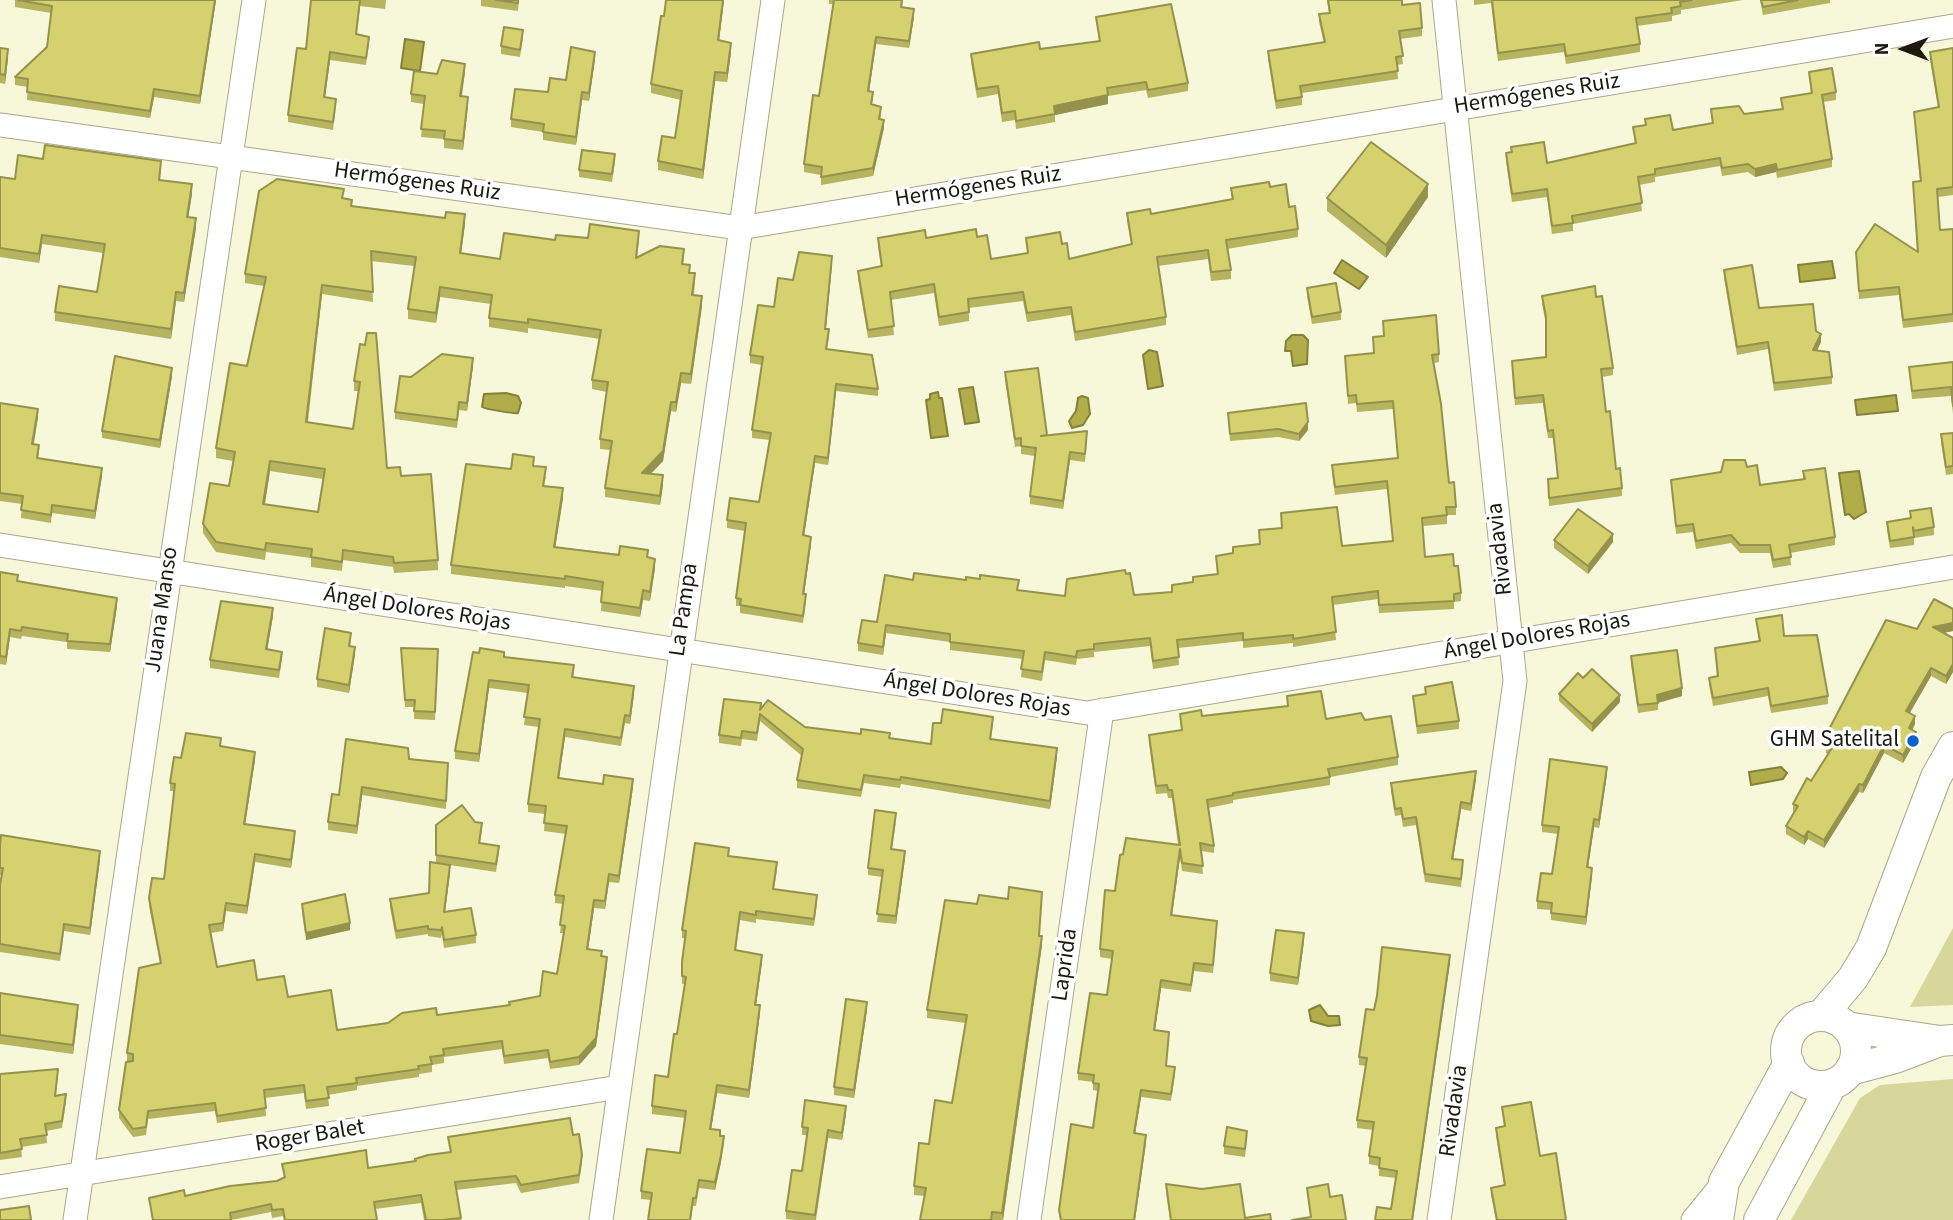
<!DOCTYPE html>
<html>
<head>
<meta charset="utf-8">
<style>
	body { margin:0 }
	#map { position:relative; width:1953px; height:1220px; overflow:hidden; background:#f7f7d9; font-family:"Source Sans 3",sans-serif }
	canvas { display:block }
	.north { position:absolute; left:1869px; top:14px; width:70px; height:70px; -webkit-text-stroke:5px #fff; paint-order:stroke; rotate:270deg; font-size:19px; font-weight:700; line-height:28px; text-align:center; color:#1a1a0f }
	.north::after { content:''; display:block; margin:auto; width:24px; height:32px; background:#1a1a0f; clip-path:polygon(50% 0,100% 100%,50% 72%,0 100%) }
</style>
</head>
<body>
<div id="map">
<canvas width="1953" height="1220"></canvas>
<div class="north">N</div>
</div>
<script>
const c = document.querySelector('canvas').getContext('2d');
c.lineJoin = 'round';
function fillPath(path, color) { c.fillStyle = color; c.fill(path, 'evenodd'); }
function stroke(path, color, width, dash) { c.strokeStyle = color; c.lineWidth = width; c.lineCap = dash ? 'butt' : 'round'; c.setLineDash(dash || []); c.stroke(path); }
function write(font, color, halo, rows, align = 'center') {
  c.font = font + ' "Source Sans 3",sans-serif'; c.lineWidth = 7; c.setLineDash([]); c.textBaseline = 'middle'; c.strokeStyle = halo; c.fillStyle = color; for (const [text, x, y, turn = 0] of rows) {
    c.save(); c.translate(x, y); c.rotate((+turn || 0) * Math.PI / 180); c.textAlign = isNaN(turn) ? turn : align; if (halo) c.strokeText(text, 0, 0); c.fillText(text, 0, 0); c.restore();
  }
}
const green = new Path2D(`
	M1953,928v77l-43,2z
	M1953,1079v141h-162l69,-122 20,-13z`);
const water = new Path2D(`
	M405,39l19,3 -4,29 -19,-3z
	M1342,260l26,17 -9,12 -25,-16z
	M1832,261l3,17 -35,4 -2,-17z
	M1292,335h11l5,5 -1,24 -14,2 -2,-15h-6l1,-10z
	M1149,350l8,2 6,34 -15,3 -5,-34z
	M973,387l6,35 -14,2 -6,-35z
	M938,392l1,6h3l6,38 -17,2 -5,-38 4,-1v-5z
	M506,393l12,3 3,7 -3,10c-3,1 -33,-4 -36,-6l2,-13z
	M1896,395l2,16 -41,4 -2,-15z
	M1082,396l6,2 2,16 -7,11 -11,3 -3,-7 7,-10 2,-13z
	M1859,471l7,41 -12,7 -5,-5 -4,1 -6,-42z
	M1781,767l6,6 -4,6 -32,6 -2,-13z
	M1320,1005l8,11h11l1,9 -12,1 -17,-5 -2,-11z`);
const minor = new Path2D(`
	M0,125l740,103 1213,-202
	M0,545l1087,168 866,-146
	M0,1187l619,-100
	M75,1220l179,-1220
	M601,1220l172,-1220
	M1029,1220l73,-510
	M1439,1220l76,-539 -71,-681
	M1693,1220l31,-38`);
const tertiary = new Path2D(`
	M1821,1016l32,-38 18,-30 65,-171 17,-30
	M1786 1051a35 35 0 1 1 70 0a35 35 0 1 1-70 0Z
	M1846,1027l94,14 13,-1
	M1850,1070l45,-12 45,-17
	M1718,1220l6,-38 65,-119
	M1759,1220l73,-136`);
const wall = new Path2D(`
	M15,0h201l-16,104 -46,-7 -4,21 -123,-18 1,-13 -13,-2v-8l32,-30 4,-34 -36,-6z
	M311,0h75l-1,9 -25,-3 -3,28 12,10 -3,21 -36,-5 -5,37 11,9 -3,24 -45,-8v-7l18,-66z
	M481,0h38l-1,11 -37,-5z
	M724,0l-5,41 12,11 -4,30 -12,-1 -12,98 -45,-9v-9l17,-23 6,-38 -30,-7v-9l13,-68z
	M829,0h74l-1,7 12,10 -5,31 -33,-4 -7,47 4,9 -1,5 9,10 -1,5 4,8 -11,48 -52,9v-10l-17,-3v-8l15,-68 14,-92h-4z
	M1327,0h75v5l20,23v8l-22,3 3,25 -6,1 1,14 -96,14v12l-26,4 -8,-50v-8l56,-8 -5,-21v-8l10,-1z
	M1474,0h269l-62,10v4l-9,2v5l-35,5 3,18v8l-74,12 -2,-12 -66,9 -7,-58 -17,2z
	M1760,0h70v3l-67,12z
	M1096,17l92,66v8l-40,7 -2,-8 -38,6v8l-53,11v7l-39,7 -1,-9 -13,2 -4,-28 -21,4 -6,-36v-8l69,-5 59,-8z
	M523,37l-3,20 -19,-3v-8z
	M0,48l8,10 -3,26 -5,-1z
	M1953,48v147l-15,2 2,33 13,-1v93l-50,6 -4,-33 -40,4 -3,-47h61l-4,-70h7l-6,-70 24,-4 -8,-48v-8z
	M595,59l-6,42 -7,-1 -6,45 -33,-5v-8l-32,-5v-8z
	M465,72l-3,24 6,9 -5,45 -19,-2v-9l-23,-2 3,-33 -13,-2v-8l26,-20z
	M1809,72l27,20v8l-13,2 9,57v8l-55,11 -1,-6 -21,5 -7,-5 -26,4 -2,-10 -65,11v5l-16,3 3,26 -69,13v7l-21,3 -5,-37 -35,5 -6,-41v-8l5,-1v-5l36,16 88,-19 -2,-17 12,-2v-6l28,11 39,-7 -1,-14 33,5 38,-5 -1,-11 30,-4z
	M43,159l118,11 -1,10 32,14 -4,23 8,11 -12,74 -8,-1 -5,38 -116,-18v-9l42,-20 6,-39 -61,-9 -3,19 -39,-6v-80l15,2z
	M615,162l-3,20 -33,-5v-7z
	M1270,187l19,20 9,22v8l-71,12 4,21v9l-20,2 -3,-22 -50,7 8,51v8l-91,16 -4,-26 -44,7 -4,-21 -54,7v13l-30,5 -5,-33 -43,7 3,35 -26,3 -10,-59v-8l23,-4 -3,-20v-9l99,-1 14,22 36,-6 -1,-15 36,6 7,15 62,-15 -4,-23v-8l24,1 81,-14 -1,-12z
	M1428,197l-42,61 -59,-47v-13z
	M344,199l8,7 113,18 -4,29 39,6 55,-19 33,-2 51,2 -2,17 47,2 -1,5 7,9 5,9 -1,13 8,11 -11,78 -10,-1 -5,29 -5,-1 -8,50 -13,13 13,11 -3,20 -55,-8v-9l6,-38 -11,-1v-10l7,-47 -15,-3v-9l8,-41 -72,-11v5l-39,-6v-9l2,-14 -51,-7 -4,26 -28,-4v-10l6,-43 -43,-5 2,41 -51,-8 -14,128 45,7 5,-38h-4v-10l6,-37 27,124 14,8 37,84v10l-44,3 -1,-6 -50,-7 -1,11 -31,-4v-9l-45,-6 -1,8 -49,-8 -13,-19v-9l26,-38 4,-25 -17,-3v-10l31,-82 17,-80 -19,-3v-9zM270,471l53,8 -5,33 -53,-8z
	M832,264l-6,65 3,8 -2,12 51,40v7l-42,-5 -8,74 -13,-2 -11,73 7,8 -7,50 2,8 -3,21 -63,-10v-7h-4v-8l9,-67 -18,-3v-8l32,-18 11,-62 -18,-2v-8l10,-65 -12,-2v-8l24,-48 19,-27z
	M1724,270l35,38 57,23 5,11 -4,9 15,26v7l-58,7 -6,-42 -31,6 -13,-77z
	M1307,288l34,24v8l-29,4 -5,-28z
	M1542,296l54,1 17,71v7l-11,2 4,35 10,57 6,19v8l-73,10 -1,-27 10,-1 -5,-40h-5l-5,-35 -28,2 -3,-37v-7l34,-4v-32l-4,-22z
	M1383,321l56,33v8l-5,1 15,120 7,24v8h-9v9l-24,2 2,31 29,9 7,27v8l-7,1v7l-75,4 -1,-14 -45,6 3,35 -43,7v-4l-50,5v-7l-65,7 1,17 -26,4 -3,-23 -56,6v5l-17,2 -1,6 -31,-5 -3,21 -21,-4 2,-18 -73,-9v-8l-64,-9 -3,22 -25,-4v-8l55,-63 152,16 61,-22 8,21 38,-3v-7l21,-3 24,-8 -1,-18 17,-3 26,-9v-14l22,-2v-15l61,33 51,-5 -6,-52 -52,6 -3,-22v-8l66,-6 -5,-50 -36,3 -1,-9 -8,1 -3,-48 28,-3v-16l11,-1z
	M1953,362v52l-2,-18 -39,3 -3,-32z
	M473,366l-6,45 -8,-1 -2,18 -62,-9v-7z
	M1005,372l42,63 40,4 -2,23 -15,-2 -7,49 -33,-5v-8l5,-40 -14,-2v-8l-6,1 -10,-67z
	M172,376l-12,72 -58,-10v-7z
	M0,403l38,14 -4,27 5,9 -1,5 64,18 -7,43 -43,-6 -1,10 -30,-5 1,-14 -22,-3z
	M1228,413l80,17 -9,11 -21,-4 -48,4z
	M1953,433v41l-7,1 -5,-33v-8z
	M534,466l12,11 -2,9 19,12 -8,49 93,10 7,11 -5,33 -7,-1 -3,17 -39,-6 1,-20 -37,-5v2l-114,-14v-9l60,-96z
	M1747,467l13,18 43,-6v-8l32,66v8l-45,8 1,12 -18,3 -3,-15h-30l-9,-10 -35,6 -3,-17 -17,2 -5,-54 50,-8z
	M1910,511l24,16v8l-20,3v7l-24,3 -3,-18v-8l23,-4z
	M1554,540l59,2 -25,32 -34,-26z
	M0,572l18,9 99,25 -7,46 -43,-3v-7l-45,-6 -1,3 -11,-2 -4,28 -6,-1z
	M1953,609v22l-10,2 10,5v34l-7,12 -15,-8 -21,37 5,11 -3,6 4,10 -13,23 -19,-10 -21,40 -4,-1 -35,56 -16,-9 -4,6 -18,-11v-8l8,-14h-1v-8l18,-23 17,-27 -2,-1 -1,-16 92,-108z
	M273,616l-6,34 15,9 -3,19 -69,-10v-8z
	M1756,619l28,17 44,60v8l-57,9 -3,-17 -55,10 -4,-21v-7l8,-1 -2,-29 44,-7z
	M351,641l-1,5 5,8 -6,39 -32,-6v-8z
	M473,652l31,6 70,15 -1,4 61,17 -4,30 -5,-1 -4,23 -56,-9 -6,41 44,6 30,3 -14,96 -10,-1 -4,27 -11,-1 -6,41 14,8 5,8 -11,81 -17,19 -29,4 -2,-11 -44,6 -2,-15 -58,8v6l-12,2v7l-13,2v3l-62,9v4l-29,5 1,11 -23,3 -2,-16 -39,5 1,18 -49,7 -2,-12 -67,8 -2,16 -13,2 -14,-19v-8l8,-49v-8l33,-90 -11,-57v-8l15,-19 10,-88h-4v-8l11,-25 40,-12 34,14 -10,64 50,15 -4,29 -36,-6 -8,52 -21,-3 -3,20 -12,2 6,34 40,13 31,17 49,33 172,-25 31,-9 17,-22 6,-41h-3l3,-29 -8,-1v-8l11,-61 -22,-3 1,-17 -17,-2v-8l11,-77 -15,-2 4,-32 -39,-5 -10,74 -24,-3v-8z
	M401,655l37,2 -3,63 -21,-1v-12h-9z
	M1631,656l51,40 -24,7v7l-20,3 -7,-49z
	M1583,678l37,24 -28,30 -33,-31v-7z
	M1425,687l34,34v8l-42,5 -4,-38 12,-2z
	M1287,696l39,23 39,1 33,37v8l-68,12v8l-97,15v3l-25,5 6,38v7l-13,-2 2,23 -21,-3 -2,-14 -8,58 45,14 -4,44 -19,-2 -3,21 -30,-4 -6,42 14,10 -3,26 9,9 -4,26 -30,-4 -6,36 11,10 -11,77h-75l-1,-10 34,-82 5,-37 -5,-1v-8l-15,-2v-7l29,-78 5,-36 -12,-2v-8l15,-58 63,-46 -6,-47h-4l-1,-5 -11,1 -7,-51v-8l32,-5 -1,-16 22,2 85,-10z
	M761,709l44,18 126,17 62,-20 -2,15 66,17 -7,53 -149,-25 -1,4 -36,-5 -3,14 -64,-9v-8l5,-24 -42,-35 -3,20 -15,-2 -1,7 -22,-3v-8z
	M409,759l39,4 -2,46 -84,-14 -5,39 -29,-4v-8l11,-27z
	M1607,774l-8,54 -5,-1 -6,40 4,9 -6,49 -35,-5v-10l-14,-1v-8l15,-27 6,-40 -16,-2v-7z
	M1476,779l-5,32 -10,-2 -8,50 10,9 -2,19 -36,-5 -9,-57 -13,2 -2,-12 -6,1 -4,-25v-8z
	M896,821l-4,28 13,9 -9,66 -19,-2 5,-45 -14,-2v-7z
	M475,822l7,9 -2,12 19,10 -3,19 -60,-9v-38z
	M0,845l100,14 -10,76 -26,-4 -4,30 -60,-9v-67l1,-10h-1z
	M729,856l48,14 -3,19 43,14 -3,23 -58,-7v4l-16,-3 -4,30 26,12 -6,43 4,8 -11,85 -32,-5 -6,36 9,7 4,8 -3,18 -6,28 -16,-2 -3,18h-3l-2,14h-43l3,-20 -10,-1v-8l39,-38 5,-35 -33,-4v-8l16,-29 9,-43 8,-50h-3v-22l3,-24h-3v-8z
	M450,873l-5,39 31,23v8l-32,5 -2,-14 -1,4 -13,-2v-2l-32,5 -6,-32v-8l39,-6z
	M1008,899l34,1 -3,36 3,9 -39,275h-83l5,-24 -11,-1v-9l15,-42 23,-41 14,-80 -39,-5v-8l50,-106z
	M302,904l48,26 -44,10 -4,-28z
	M1304,941l-6,44 -28,-4v-8z
	M1450,963l-59,246 5,-31 -17,-2v-10l-10,-2v-8l4,-26 -16,-2v-8l9,-54 -7,-1v-8l15,-47z
	M0,993l78,21 -5,40 -73,-10z
	M867,1010l-13,88 -20,-3v-8z
	M0,1074l58,2 -2,19 10,7 -4,26 -16,3 1,12 -26,4 1,10 -22,3z
	M1502,1107l38,49 26,64h-70l-5,-25v-7l13,-3 -8,-49v-8l8,-2z
	M846,1114l-4,26 -14,-2 -12,82h-20l-10,-1v-8l16,-40 5,-36h-5v-8z
	M573,1135l9,28 -3,20 -58,10 -5,-10 -60,7 5,30h-37l-3,-17 -46,6 2,11h-93l-1,-4 -11,2 -1,-6 -40,8h-79l-3,-22 36,-2 92,-15 7,-3 -2,-14 86,4 47,-7 35,-9 -2,-15z
	M1247,1138l-2,19 -21,-3v-8z
	M1166,1184l79,34 26,2h-101l-4,-28z`);
const shadedWall = new Path2D(`
	M215,0h1l-16,104v-8z
	M723,0h1l-6,49v-9z
	M914,9v8l-5,31v-7z
	M876,37v7l-8,55v-8z
	M731,43v9l-4,30v-9z
	M8,49v9l-3,26v-9z
	M330,52v8l-6,45v-8z
	M595,52v7l-6,42v-8z
	M465,64v8l-5,32v-8z
	M715,72v9l-12,98v-9z
	M154,89v8l-4,21v-7z
	M582,92v8l-6,45v-8z
	M1108,95v9l-53,11 -1,-9z
	M468,97v8l-5,45v-9z
	M884,120v8l-11,48v-8z
	M1776,164v8l-21,5v-8z
	M192,184v10l-5,32v-9z
	M1428,184v13l-42,61v-13z
	M465,214v10l-5,38v-9z
	M196,218v10l-12,74v-9z
	M42,235v9l-3,19v-9z
	M832,256v8l-7,72v-7z
	M322,285v9l-16,138v-10z
	M440,287v10l-4,26v-10z
	M176,292v9l-5,38v-10z
	M702,296v10l-11,78v-10z
	M1821,334v8l-8,16v-8z
	M473,358v8l-6,45v-8z
	M172,368v8l-12,72v-8z
	M681,373v10l-5,29v-10z
	M836,384v7l-8,74v-7z
	M671,402v9l-8,50 -21,22v-10z
	M38,409v8l-6,35v-8z
	M1308,422v8l-9,11v-7z
	M1070,452v8l-7,49v-8z
	M815,456v7l-12,80v-8z
	M270,461v10l-7,43v-10z
	M102,468v8l-7,43v-8z
	M663,475v10l-3,20v-9z
	M563,488v10l-9,58v-9z
	M1613,534v8l-25,32v-8z
	M811,537v7l-8,58v-8z
	M655,559v9l-5,33v-9z
	M643,590v10l-3,17v-9z
	M117,598v8l-7,46v-8z
	M273,608v8l-7,41v-8z
	M1953,623v8l-20,4v-8z
	M886,625v8l-3,22v-8z
	M10,629v8l-4,28v-8z
	M355,647v7l-6,39v-8z
	M1953,664v8l-7,12v-8z
	M1931,668v8l-25,43v-8z
	M489,680v8l-10,74v-8z
	M634,686v8l-4,30v-8z
	M1682,688v8l-25,7v-8z
	M1620,695v7l-28,30v-8z
	M1915,716v8l-6,12v-8z
	M565,729v8l-7,49v-8z
	M1916,732v8l-13,23v-8z
	M1884,745v8l-21,40v-8z
	M1057,748v8l-7,53v-8z
	M255,752v8l-11,72v-8z
	M1607,767v7l-8,54v-8z
	M1476,771v8l-5,32v-7z
	M633,779v8l-14,96v-7z
	M1859,784v8l-35,56v-8z
	M362,787v8l-5,39v-8z
	M1461,802v7l-9,57v-7z
	M1594,819v8l-7,48v-8z
	M295,831v8l-4,29v-8z
	M1808,831v8l-4,6v-8z
	M1180,849v8l-9,66v-8z
	M100,851v8l-10,76v-7z
	M905,851v7l-9,66v-8z
	M255,854v8l-8,52v-8z
	M450,865v8l-6,47v-8z
	M1592,868v8l-6,49v-8z
	M609,874v8l-4,27v-8z
	M594,900v8l-7,49v-8z
	M226,903v8l-3,20v-8z
	M350,923v7l-44,10v-7z
	M1304,933v8l-6,44v-7z
	M1042,936v9l-39,275 -1,-7z
	M762,955v7l-7,50v-7z
	M1450,955v8l-37,257h-1z
	M607,957v8l-11,81 -17,19v-8z
	M1161,980v8l-7,50v-8z
	M867,1002v8l-13,88v-8z
	M78,1005v9l-5,40v-9z
	M760,1005v8l-11,85v-8z
	M717,1085v8l-7,43v-7z
	M1141,1090v7l-7,44v-8z
	M846,1106v8l-4,26v-7z
	M828,1130v8l-13,82v-5z
	M1146,1135v8l-11,77h-1z
	M724,1136l-3,26 -6,28v-8z`);
const building = new Path2D(`
	M18,0h197l-15,96 -46,-7 -4,22 -123,-19 1,-13 -13,-2 32,-30 5,-41z
	M311,0h49l-4,34 13,3 -3,21 -36,-6 -6,45 12,2 -3,23 -45,-7 9,-67 9,1z
	M496,0h22v3z
	M666,0h57l-5,40 13,3 -4,30 -12,-1 -12,98 -45,-9 4,-25 13,2 7,-47 -31,-7 10,-68h3z
	M834,0h68l-1,7 13,2 -5,32 -33,-4 -8,54 5,1 -2,12 10,3 -2,12 5,1 -11,48 -52,9 1,-10 -18,-3 9,-69 6,1z
	M1328,0h74v5l18,-2 2,25 -23,3 4,25 -7,1 2,14 -98,15 2,11 -26,4 -8,-50 57,-9 -6,-28 11,-1z
	M1492,0h200l-12,2 1,4 -10,2 1,5 -36,5 4,26 -74,12 -2,-12 -66,9z
	M1761,0h37l-35,7z
	M1171,4l17,79 -40,7 -2,-8 -39,6 1,7 -54,11 1,8 -39,7 -1,-10 -13,2 -4,-27 -21,3 -6,-35 68,-12 1,7 60,-8 -4,-24z
	M504,27l19,3 -3,20 -19,-4z
	M571,47l24,5 -6,41 -7,-1 -6,45 -33,-5 1,-8 -33,-5 4,-30 33,3 2,-14 16,2z
	M0,48l8,1 -3,26 -5,-1z
	M1953,48v139l-16,2 3,41 13,-1v85l-50,6 -4,-33 -40,4 -3,-39 19,-28 43,28 -5,-70 8,-1 -7,-69 25,-5 -9,-55z
	M442,60l23,4 -5,32 8,1 -5,44 -19,-2 1,-8 -24,-2 4,-33 -14,-2 3,-23 23,3z
	M1832,68l4,24 -14,3 10,64 -55,11 -1,-6 -21,5 -7,-5 -26,4 -2,-10 -65,11v5l-17,3 4,26 -70,13 1,7 -21,3 -5,-37 -35,5 -6,-41 6,-1 -1,-5 33,-5 3,21 89,-20 -3,-16 13,-2 -1,-6 25,-4 3,15 40,-7 -2,-14 28,-3 5,8 39,-5 -2,-11 31,-5 -3,-21z
	M1371,142l57,42 -42,61 -59,-47z
	M45,145l116,16 -2,19 33,4 -5,33 9,1 -12,75 -8,-1 -5,37 -116,-17 4,-26 38,6 8,-48 -63,-9 -3,19 -39,-6v-71l15,2 3,-24 25,4z
	M582,150l33,4 -3,20 -33,-4z
	M277,179l67,10 -2,9 10,2 -1,6 94,12 1,-6 19,2 -5,39 40,6 4,-26 51,7 1,-5 32,3 2,-14 49,7 -3,27 24,-12 24,3 -2,15 8,1 -1,8h6l-3,22 10,1 -11,78 -10,-1 -5,29h-5l-8,49 -21,22 21,2 -3,21 -55,-8 7,-47 -12,-2 8,-57 -16,-2 9,-50 -73,-11v4l-39,-5 3,-23 -52,-8 -4,26 -28,-4 8,-52 -45,-6 2,41 -51,-7 -16,137 47,7 7,-47 -6,-1 6,-37 5,1 2,-12h9l11,135 13,-1 1,9 30,-2 7,86 -44,3 -1,-6 -50,-7 -1,12 -31,-5 1,-8 -46,-6 -1,7 -49,-8 -13,-18 7,-41 19,3 6,-34 -19,-4 14,-85 17,3 19,-89 -21,-3 14,-83zM270,461l55,8 -7,43 -55,-8z
	M1269,182l1,5 16,-3 3,23 6,-1 3,23 -72,11 5,30 -20,2 -3,-22 -51,7 9,60 -91,15 -4,-25 -44,6 -4,-21 -55,7 1,13 -30,5 -5,-33 -44,8 4,34 -26,4 -10,-59 24,-5 -4,-28 47,-8 1,8 50,-9 1,8 10,-2 4,24 37,-6 -2,-15 34,-6 2,12 5,-1 2,16 63,-15 -5,-31 23,-4 1,5 82,-15 -2,-11z
	M799,252l33,4 -7,73h4l-3,20 46,6 6,34 -42,-5 -8,74 -13,-2 -12,79 8,2 -8,57h3l-3,22 -63,-11 1,-6 -5,-1 10,-75 -19,-3 3,-22 29,4 12,-69 -19,-3 11,-73 -13,-2 8,-50 16,2 4,-29 15,2z
	M1752,265l7,43 54,-4 3,27 5,3 -8,16 16,2 3,25 -58,6 -6,-41 -31,5 -13,-77z
	M1336,283l5,29 -29,5 -5,-29z
	M1595,286l1,11 6,-1 11,72 -12,1 5,43 4,-1 6,58 4,-1 2,20 -73,10 -1,-19 10,-1 -5,-48 -5,1 -5,-36 -28,3 -3,-37 34,-4v-40l-4,-21z
	M1436,315l3,39 -7,1 9,49 8,79 5,-1 2,25h-10l1,8 -25,3 3,39 28,-3 1,12h4l3,27 -7,1v7l-75,4 -1,-14 -46,6 4,35 -43,7v-4l-50,5v-7l-66,7 2,17 -26,4 -3,-23 -56,6v5l-17,2 -1,6 -31,-5 -3,20 -21,-3 3,-18 -74,-9v-8l-64,-9 -3,22 -25,-4 4,-23 15,2 8,-47 28,5 1,-7 52,7v-3l14,2v-4l39,5 -2,10 48,6 2,-17 58,-9 1,4 4,-1 4,22 38,-3v-7l21,-3v-5l25,-3 -2,-18 17,-3v-6l27,-3 -1,-14 23,-2 -1,-15 56,-6 5,39 51,-5 -6,-60 -52,6 -3,-22 66,-7 -5,-57 -36,3 -1,-9 -8,1 -3,-40 29,-3 -1,-16 11,-1 -1,-15z
	M442,354l31,4 -6,45 -8,-1 -2,18 -62,-8 5,-36 11,1z
	M115,356l57,12 -12,72 -58,-9z
	M1953,362v44l-2,-19 -39,4 -3,-24z
	M1038,368l9,67 -6,1 46,-5 -2,23 -15,-2 -7,49 -33,-5 6,-48 -15,-2v-8l-6,1 -10,-67z
	M0,403l38,6 -6,35 7,1 -2,13 65,10 -7,43 -43,-6 -1,10 -30,-5 2,-14 -23,-3z
	M1306,403l2,19 -9,12 -21,-5 -48,5 -2,-21z
	M1953,433v33l-7,1 -5,-33z
	M513,454l21,3 -1,9 13,1 -3,19 20,2 -9,59 65,8 1,-9 28,4 -1,7 8,2 -5,33 -7,-2 -3,18 -39,-6 2,-20 -38,-6v3l-114,-14 15,-101 45,5z
	M1724,460h21l2,7 10,-2 3,20 45,-6 -2,-8 22,-3 10,69 -46,8 2,12 -18,3 -3,-15h-30l-9,-10 -35,6 -3,-17 -17,2 -5,-46 50,-8z
	M1931,508l3,19 -21,4v-4l1,10 -24,4 -3,-19 24,-4 -1,-7z
	M1578,509l35,25 -25,32 -34,-26z
	M0,572l18,3 -1,6 100,17 -7,46 -43,-3 1,-7 -46,-7 -1,4 -11,-2 -4,28 -6,-1z
	M1934,599l19,10v14l-20,4 20,11v26l-7,12 -15,-8 -25,43 9,5 -6,12 7,4 -13,23 -19,-10 -21,40 -4,-1 -35,56 -16,-9 -4,6 -18,-11 12,-20 -5,-2 14,-26 4,3 21,-33 -6,-3 -1,-8 61,-117 31,9z
	M221,601l52,7 -7,41 16,3 -3,18 -69,-10z
	M1782,615l2,21 33,-1 11,61 -57,10 -3,-18 -55,10 -4,-20 9,-2 -3,-28 45,-7 -4,-22z
	M325,628l26,5 -2,13 6,1 -6,38 -32,-6z
	M401,648l37,1 -3,63 -21,-1 1,-11h-10z
	M480,648l24,4v5l70,8 -2,12 62,9 -4,30 -5,-1 -4,23 -56,-9 -7,49 45,6 1,-9 29,4 -14,97 -10,-2 -4,27 -11,-1 -7,49 15,2 -1,5 6,1 -11,81 -17,19 -29,5 -2,-12 -44,6 -2,-15 -59,8 1,6 -14,2 2,7 -14,2 1,3 -63,9 1,5 -30,4 2,11 -23,3 -2,-16 -40,5 2,18 -49,8 -2,-13 -67,8 -2,16 -13,2 -14,-19 7,-48 7,-1v-7l-6,-1 12,-85 22,-5 -12,-65 3,-20 12,1 11,-95 -5,-1 4,-26 7,1 5,-25 35,5 -1,8 35,6 -11,72 51,7 -4,29 -36,-6 -8,52 -21,-3 -3,20 -14,2 8,42 37,-7 3,20 27,-4 4,21 43,-7 6,40 51,-7 14,-10 34,-5 1,7 73,-10 -1,-3 31,-6 3,-25 14,3 8,-48 -5,-1 4,-29 -9,-1 12,-69 -23,-3 2,-17 -18,-2 12,-85 -16,-2 5,-32 -40,-5 -10,74 -24,-3 18,-99 6,1z
	M1677,650l5,38 -25,7 1,8 -20,2 -7,-49z
	M1592,669l28,26 -28,29 -33,-30 19,-21 5,5z
	M1452,682l7,39 -42,5 -4,-30 13,-2 -1,-7z
	M1321,691l5,28 35,-6 4,7 26,-4 7,41 -70,12 2,8 -97,16v2l-26,5 7,46 -14,-3 3,23 -21,-3 -2,-14 -9,66 46,6 -4,44 -19,-2 -3,22 -30,-5 -7,50 15,2 -3,34 9,1 -4,27 -30,-4 -7,43 12,2 -12,85h-73l-2,-10 12,-86 22,4 6,-44 -6,-1 1,-8 -16,-2 12,-80 17,2 6,-44 -13,-2 5,-59 10,1 5,-36 3,-1 3,-16 54,7 -8,-55h-4l-1,-5 -11,1 -7,-51 33,-5 -2,-16 21,-4 1,6 86,-10 -1,-10z
	M724,699l37,4 -1,7 8,-10 37,27 56,7v-5l29,4 -1,5 42,6 2,-21h8l2,-14 50,8 -3,22 67,9 -7,53 -149,-24 -1,3 -36,-5 -3,15 -64,-10 6,-31 -43,-35 -3,19 -15,-2 -1,7 -22,-3z
	M346,739l62,9 1,11 39,4 -2,38 -84,-14 -5,39 -29,-4 4,-28 7,1z
	M1550,759l57,8 -8,53 -5,-1 -7,48 5,1 -6,49 -35,-4 1,-10 -15,-2 4,-28 11,1 7,-47 -17,-2z
	M1476,771l-5,33 -10,-2 -9,57 11,1 -2,19 -36,-5 -9,-57 -13,2 -2,-11 -6,1 -4,-26z
	M462,805l13,17 7,1 -3,20 20,3 -3,18 -60,-9v-30z
	M875,810l21,3 -5,36 14,2 -9,65 -19,-2 6,-44 -15,-2z
	M1,835l99,16 -10,77 -26,-4 -4,30 -60,-10v-59l3,-17h-3v-23z
	M695,843l34,5 -1,8 49,6 -4,27 44,6 -3,24 -58,-8v4l-16,-3 -5,38 27,5 -7,50h5l-11,85 -32,-5 -7,44 10,1v6h4l-3,19 -6,27 -16,-2 -3,18h-3l-3,22h-42l4,-27 -11,-2 6,-42 33,4 6,-42 -34,-5 3,-31 13,2 6,-43h3l9,-57 -4,-1v-14l4,-31 -4,-1z
	M430,862l20,3 -6,47 27,-4 5,27 -32,5 -2,-13 -1,3 -13,-1v-3l-32,5 -6,-32 39,-6z
	M1009,887l33,5 -3,44h3l-40,277 -10,-1 -1,8h-71l6,-32 -12,-2 5,-43 10,1 6,-44 17,3 15,-88 -40,-5 18,-110 32,4 2,-9 29,4z
	M345,894l5,29 -44,10 -4,-29z
	M1276,930l28,3 -6,45 -28,-5z
	M1382,947l68,8 -38,265h-37l2,-13 14,2 6,-38 -18,-3 1,-10 -11,-2 5,-34 -17,-2 10,-62 -8,-1 7,-48 8,1 3,-14z
	M0,993l78,12 -5,40 -73,-10z
	M846,999l21,3 -13,88 -20,-3z
	M58,1069l-3,27 11,-2 -4,27 -17,3 2,11 -27,4 2,10 -22,4v-79z
	M805,1100l41,6 -4,27 -14,-3 -13,85 -29,-4 6,-41 10,1 6,-43 -6,-1z
	M1531,1102l9,54 16,-3 10,67h-69l-6,-32 14,-3 -9,-57 9,-2 -3,-19z
	M570,1118l3,17 6,-1 3,21 -3,20 -58,10 -5,-9 -61,6 6,36 -18,2h-17l-5,-25 -47,7 3,18h-92l-2,-11 -11,1 -1,-6 -41,9 1,7h-78l-4,-22 35,-8 1,6 45,-10 47,-5 8,-4 -3,-13 84,-14 2,18 48,-7 -1,-2 13,-4 23,-3 -3,-15z
	M1227,1127l20,4 -2,18 -21,-3z
	M1166,1184l36,5 38,-5 5,34 25,-4 1,6h-100z
	M1328,1184l2,13 12,-2 4,25h-54l19,-3 -4,-29z
	M29,1206l2,14h-31v-10z`);
const markers = [
	[1913,741,7,"#0762cb"]
];
const streetNames = [
	["Hermógenes Ruiz",1537,95,-9],
	["Hermógenes Ruiz",417,183,8],
	["Hermógenes Ruiz",978,188,-9],
	["Rivadavia",1501,549,-96],
	["Juana Manso",163,610,-82],
	["Ángel Dolores Rojas",417,610,9],
	["La Pampa",685,610,-82],
	["Ángel Dolores Rojas",1537,637,-10],
	["Ángel Dolores Rojas",977,696,9],
	["Laprida",1066,965,-82],
	["Rivadavia",1455,1111,-82],
	["Roger Balet",310,1137,-9]
];
const poiNames = [
	["GHM Satelital",1899,741]
];
fillPath(green, '#d7d69b');
fillPath(water, '#b1ad4a');
stroke(water, '#848138', 2);
stroke(minor, '#a8a88c', 25);
stroke(tertiary, '#a8a88c', 32);
stroke(minor, '#fff', 23);
stroke(tertiary, '#fff', 30);
fillPath(wall, '#b6b45f');
fillPath(shadedWall, '#94924d');
fillPath(building, '#d4d16e');
stroke(building, '#94924d', 2);
for (const [x, y, r, color] of markers) { const dot = new Path2D(); dot.arc(x, y, r, 0, 2 * Math.PI); c.fillStyle = color; c.fill(dot); stroke(dot, '#fff', 2.5); }
write('23px', '#1a1a0f', '#fff', streetNames);
write('23px', '#1a1a0f', '#fff', poiNames, 'right');
</script>
</body>
</html>
